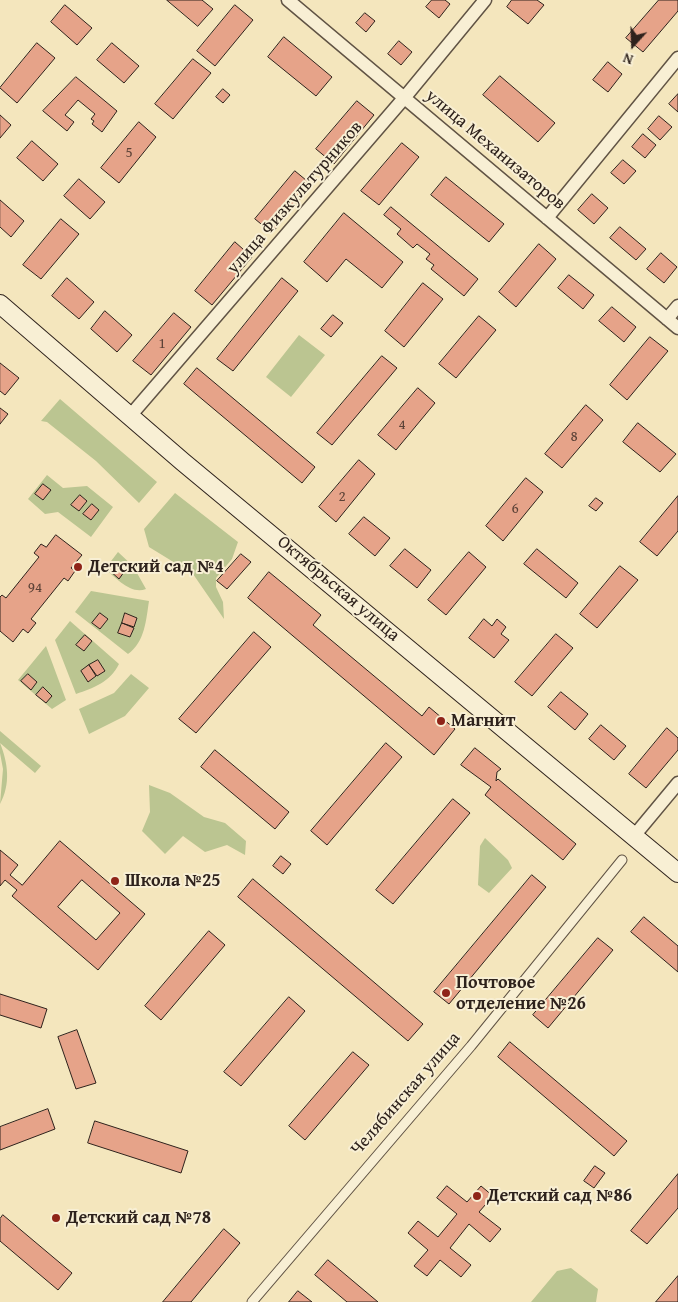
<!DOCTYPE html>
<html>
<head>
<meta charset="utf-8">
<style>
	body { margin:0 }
	#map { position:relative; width:678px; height:1302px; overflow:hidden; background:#f4e6bd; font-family:"Gentium Book Plus",serif }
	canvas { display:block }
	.north { position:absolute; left:608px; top:20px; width:50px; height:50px; -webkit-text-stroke:4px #f8efd4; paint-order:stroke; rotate:200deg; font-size:14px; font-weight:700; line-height:20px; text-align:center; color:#2e221c }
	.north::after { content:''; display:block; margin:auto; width:18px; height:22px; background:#2e221c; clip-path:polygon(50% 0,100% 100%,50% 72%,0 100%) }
</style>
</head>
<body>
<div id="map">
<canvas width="678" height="1302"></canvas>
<div class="north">N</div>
</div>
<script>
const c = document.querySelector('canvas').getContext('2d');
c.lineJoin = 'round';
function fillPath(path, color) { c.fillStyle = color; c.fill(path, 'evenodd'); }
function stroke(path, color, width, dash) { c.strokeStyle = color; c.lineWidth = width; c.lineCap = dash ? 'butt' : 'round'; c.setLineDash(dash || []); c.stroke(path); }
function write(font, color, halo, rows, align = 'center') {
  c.font = font + ' "Gentium Book Plus",serif'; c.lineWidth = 4; c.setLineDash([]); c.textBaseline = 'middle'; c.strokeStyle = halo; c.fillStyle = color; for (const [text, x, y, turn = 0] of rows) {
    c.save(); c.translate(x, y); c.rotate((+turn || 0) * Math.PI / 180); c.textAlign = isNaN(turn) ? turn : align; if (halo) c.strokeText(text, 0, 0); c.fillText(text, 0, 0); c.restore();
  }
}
const green = new Path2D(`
	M299,335l26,20 -34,42 -25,-20z
	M60,399l97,83 -18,21 -43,-42 -49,-39 -6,-1z
	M47,475l16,13 24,-2 26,21 -22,30 -33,-25 -13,2 -17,-15z
	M175,493l63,49 -6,17 -16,19v9l7,15 1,17 -31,-45 -44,-27 -5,-18z
	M118,552l15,14 13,23c-15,6 -30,-11 -41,-20z
	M91,591l58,10c-3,19 -4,41 -21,53l-53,-42z
	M70,621l49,43c-9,18 -25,24 -43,30l-21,-54z
	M46,646l20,54 -14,9 -34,-29z
	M131,674l18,14 -24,28 -36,18 -10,-25 35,-16z
	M0,731l41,35 -6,7 -35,-30c8,20 11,41 0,61l3,-35 -3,-16z
	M149,785l21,8 34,24 21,6 21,18 -1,14 -18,-10 -22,7 -22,-16 -18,18 -23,-23 8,-19z
	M485,838l23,22 4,8 -23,25 -11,-8 2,-39z
	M571,1268l27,21 -2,13h-65l26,-31z`);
const building = new Path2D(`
	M167,0h35l11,9 -15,17z
	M432,0h13l5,4 -11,14 -13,-11z
	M512,0h25l7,5 -16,19 -21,-17z
	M659,0h19v11l-35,41 -17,-14z
	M65,5l27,23 -15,17 -26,-23z
	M235,5l18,15 -38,46 -18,-15z
	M365,13l10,8 -9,11 -10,-9z
	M284,37l48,40 -16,19 -48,-39z
	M399,41l13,11 -11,13 -13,-11z
	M37,43l18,15 -38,45 -17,-15z
	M112,43l27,23 -15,17 -27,-23z
	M193,59l18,14 -38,46 -18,-15z
	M608,62l14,12 -14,18 -15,-12z
	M500,76l55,47 -17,19 -55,-47z
	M76,77l41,34 -15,21 -10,-8 2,-3 -3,-2 4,-5 -17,-14 -13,15 9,7 -7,9 -24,-20z
	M223,89l7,6 -7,8 -7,-6z
	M678,94v18l-9,-8z
	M357,101l17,14 -40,49 -18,-15z
	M0,115l11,10 -11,13z
	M659,116l13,11 -12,13 -12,-11z
	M139,122l17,15 -37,46 -18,-15z
	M643,134l13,11 -11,13 -13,-11z
	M32,141l26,23 -15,17 -26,-23z
	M402,143l17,14 -40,48 -18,-14z
	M623,160l13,11 -12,13 -13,-11z
	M295,171l17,14 -40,48 -17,-14z
	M446,177l58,47 -15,18 -58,-47z
	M79,179l26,23 -15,17 -26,-23z
	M592,194l16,14 -14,16 -16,-14z
	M0,200l24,21 -13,16 -11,-10z
	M391,207l87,72 -14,17 -33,-27 3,-4 -8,-6 4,-5 -13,-10 -4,4 -16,-14 4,-5 -17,-14z
	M344,213l59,49 -21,26 -36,-29 -19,23 -23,-20z
	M61,219l18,15 -38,45 -18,-14z
	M620,227l26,22 -10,11 -26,-22z
	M235,242l17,15 -40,48 -17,-14z
	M539,244l17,15 -40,48 -17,-15z
	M661,253l16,14 -13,16 -17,-14z
	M569,275l25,20 -11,14 -25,-21z
	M67,278l27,24 -15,17 -27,-23z
	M282,278l16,13 -65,80 -16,-12z
	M423,283l20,16 -39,48 -19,-16z
	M612,307l24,20 -12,15 -25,-21z
	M105,311l27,24 -15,17 -26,-23z
	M174,313l17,14 -40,48 -18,-14z
	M333,315l10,8 -12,14 -10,-8z
	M479,316l17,14 -40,48 -17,-14z
	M650,337l18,14 -41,49 -17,-15z
	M382,356l15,12 -65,77 -15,-12z
	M0,363l19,15 -14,17 -5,-4z
	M197,368l118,99 -13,16 -118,-99z
	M418,388l17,15 -39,47 -18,-15z
	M586,405l17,15 -41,48 -17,-14z
	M0,408l8,6 -8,10z
	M638,423l38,31 -16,18 -37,-30z
	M359,460l16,14 -39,48 -17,-15z
	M526,478l17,14 -40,49 -17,-15z
	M43,484l8,6 -8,10 -8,-6z
	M80,495l7,6 -8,10 -8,-6z
	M678,496v35l-21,25 -17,-14z
	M596,498l7,5 -7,8 -7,-5z
	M92,504l7,6 -8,10 -8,-6z
	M364,517l26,21 -15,18 -26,-22z
	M56,535l26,20 -11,13 4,3 -7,10 -4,-3 -33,41 5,4 -8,10 -5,-4 -10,13 -13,-11v-34l2,-2 4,3 33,-41 -5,-4 7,-9 5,3z
	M405,549l26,21 -14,18 -27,-22z
	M537,549l41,34 -12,15 -42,-34z
	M469,552l17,15 -40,48 -18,-15z
	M241,554l10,8 -24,27 -10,-8z
	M113,563l11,9 -5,7 -11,-10z
	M620,566l18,14 -41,48 -17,-14z
	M269,572l52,43 -8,10 109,91 7,-9 26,22 -21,26 -186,-157z
	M100,613l8,6 -8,10 -8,-6z
	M125,613l12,5 -3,9 -12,-4z
	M484,619l8,7 5,-7 9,8 -5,7 8,6 -15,18 -25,-20z
	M122,623l12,5 -4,9 -12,-4z
	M254,632l17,15 -75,86 -17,-14z
	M556,634l17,14 -41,48 -17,-14z
	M85,635l7,6 -8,10 -8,-6z
	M98,660l7,11 -8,5 -8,-11z
	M89,665l7,11 -8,6 -7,-11z
	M28,674l9,8 -6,8 -10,-9z
	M43,687l9,9 -6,7 -10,-8z
	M561,692l27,22 -13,16 -27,-23z
	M601,725l25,21 -12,14 -25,-21z
	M667,728l11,10v12l-32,38 -17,-14z
	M386,743l16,14 -75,88 -16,-14z
	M475,748l26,21 -4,3 -1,9 2,-2 78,65 -13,16 -78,-65 6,-8 -30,-22z
	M215,750l74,62 -14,17 -74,-62z
	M453,799l17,14 -77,91 -17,-14z
	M60,841l85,73 -47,56 -86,-74 5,-6 -12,-10 -5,6v-36l18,15 -8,10 12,10zM82,880l38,33 -24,27 -38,-33z
	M281,856l10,8 -8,10 -10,-8z
	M532,875l14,12 -97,117 -15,-12z
	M253,879l170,145 -15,17 -170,-144z
	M644,917l34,29v26l-47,-40z
	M209,931l16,14 -64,75 -16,-14z
	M598,938l15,12 -65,78 -15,-13z
	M0,994l47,15 -6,19 -41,-13z
	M289,997l16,14 -64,75 -17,-14z
	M77,1030l19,53 -20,6 -18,-52z
	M510,1042l117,99 -13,15 -116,-99z
	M353,1052l16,13 -64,75 -16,-14z
	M48,1109l7,20 -55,21v-23z
	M95,1121l93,30 -7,22 -93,-30z
	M595,1166l10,7 -11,15 -10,-7z
	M678,1174v34l-31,36 -16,-13z
	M447,1186l20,16 14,-16 12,10 -14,16 22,17 -11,13 -21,-18 -19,24 21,17 -10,12 -21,-17 -13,16 -13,-10 14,-16 -20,-17 10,-12 20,16 19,-23 -20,-16z
	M3,1215l69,58 -14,17 -58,-49v-22z
	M224,1229l16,14 -49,59h-28z
	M328,1260l50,42h-31l-32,-27z
	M678,1276v26h-22z
	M298,1291l14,11h-23z`);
const pedestrian = new Path2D(`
	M252,1302l219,-256 151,-186`);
const minor = new Path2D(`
	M288,0l390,328
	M547,218l131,-160
	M667,319l11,-13
	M130,416l275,-319 80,-97
	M634,836l44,-53`);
const secondary = new Path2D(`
	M0,304l183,158 495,411`);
const markers = [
	[78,567,5,"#8f2418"],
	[441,721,5,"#8f2418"],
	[115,881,5,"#8f2418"],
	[446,993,5,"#8f2418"],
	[477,1196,5,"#8f2418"],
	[56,1218,5,"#8f2418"]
];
const numberNames = [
	["5",129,153],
	["1",162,344],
	["4",402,425],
	["8",574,437],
	["2",342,497],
	["6",515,509],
	["94",35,588]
];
const streetNames = [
	["улица Механизаторов",495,150,40],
	["улица Физкультурников",295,198,-49],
	["Октябрьская улица",338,589,40],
	["Челябинская улица",406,1094,-49]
];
const poiNames = [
	["Детский сад №4",88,567],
	["Магнит",451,721],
	["Школа №25",125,881],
	["Почтовое",456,983],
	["отделение №26",456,1004],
	["Детский сад №86",487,1196],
	["Детский сад №78",66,1218]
];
fillPath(green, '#bbc591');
fillPath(building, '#e6a389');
stroke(building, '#2e221c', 1);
stroke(pedestrian, '#605344', 11);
stroke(minor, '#605344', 15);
stroke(secondary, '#2e221c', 20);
stroke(pedestrian, '#f8efd4', 9);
stroke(minor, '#f8efd4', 12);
stroke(secondary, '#f8efd4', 18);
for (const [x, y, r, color] of markers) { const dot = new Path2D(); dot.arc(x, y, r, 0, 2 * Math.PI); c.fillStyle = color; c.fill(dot); stroke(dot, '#f8efd4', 2); }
write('15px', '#5c4237', null, numberNames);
write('18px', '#2e221c', '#f8efd4', streetNames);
write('bold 18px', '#2e221c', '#f8efd4', poiNames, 'left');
</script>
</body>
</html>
